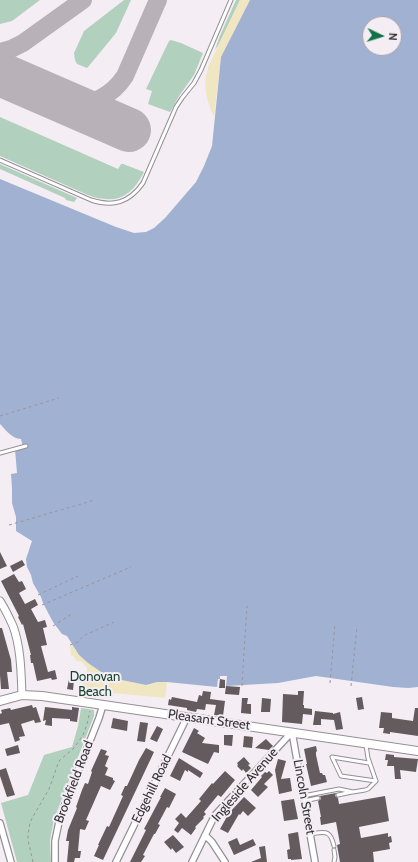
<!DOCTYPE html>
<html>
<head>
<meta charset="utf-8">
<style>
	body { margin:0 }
	#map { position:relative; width:418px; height:862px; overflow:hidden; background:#f4edf4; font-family:Cabin,sans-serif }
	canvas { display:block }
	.north { position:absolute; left:362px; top:16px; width:40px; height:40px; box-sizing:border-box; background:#f4edf4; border:1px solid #a7a2a7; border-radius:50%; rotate:94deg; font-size:11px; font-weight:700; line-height:16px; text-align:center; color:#343234 }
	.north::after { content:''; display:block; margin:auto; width:14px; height:18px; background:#117248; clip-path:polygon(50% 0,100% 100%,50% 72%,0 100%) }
</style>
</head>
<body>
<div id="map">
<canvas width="418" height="862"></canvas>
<div class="north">N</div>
</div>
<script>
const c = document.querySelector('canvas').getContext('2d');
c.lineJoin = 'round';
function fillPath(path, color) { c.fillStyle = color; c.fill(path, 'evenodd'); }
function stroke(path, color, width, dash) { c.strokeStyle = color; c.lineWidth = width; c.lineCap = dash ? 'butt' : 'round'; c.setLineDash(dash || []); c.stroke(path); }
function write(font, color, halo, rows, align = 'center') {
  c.font = font + ' Cabin,sans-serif'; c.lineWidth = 4; c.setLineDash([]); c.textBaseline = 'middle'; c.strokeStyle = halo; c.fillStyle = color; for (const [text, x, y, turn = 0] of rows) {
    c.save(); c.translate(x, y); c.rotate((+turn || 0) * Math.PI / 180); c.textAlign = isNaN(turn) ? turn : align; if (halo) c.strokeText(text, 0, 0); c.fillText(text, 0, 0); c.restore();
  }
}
const green = new Path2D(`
	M0,0h40l-28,21 -12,3z
	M124,0h7l-15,33 -28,34 -1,1 -10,-4 -2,-4 -1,-7 10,-22z
	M236,0h4l-21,44 -4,6 4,-12z
	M171,40l10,3 22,10 -9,22 -15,21 -9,16 -22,-8 4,-13 -6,-2 23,-48z
	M0,117l118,52 3,-5h2l21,8c-13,26 -29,33 -56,23l-88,-39z
	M0,164l77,34 -3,4 -8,-2 -1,-2 -65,-29z
	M81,708l13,2v6l-40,103 -4,21 1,22h-34l-16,-59 27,-8 16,-40 28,-8 6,-21z`);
const sand = new Path2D(`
	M240,0h10l-29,57 -7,60c-8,-19 -12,-32 -5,-52z
	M73,645l6,10 9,8 16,11 5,2 8,3 29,6 11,-3h10l-2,16 -73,-7c-13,-4 -12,-9 -5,-19v-4l-5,-6 -5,-1 -4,-5h-2v-4l-1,-6z`);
const water = new Path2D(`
	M250,0h168v687l-10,1 -15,-1 -77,-11 -11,2 -27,5 -52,3 1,-10h-7v3h-2l-1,8 -50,-5h-10l-11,3 -29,-6 -13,-5 -16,-11 -9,-8 -12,-19 -5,-2 -9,-12 -10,-19 -2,-6 -8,-14 -2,-8 -4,-8 -1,-8 6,-18 -16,-10v-14l-4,-14v-15l-1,-14 6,-1 -2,-24 8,-2 -2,-8c-9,0 -15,-9 -21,-15v-245l116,48 18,6 12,-1 8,-4 11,-10 31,-36 8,-16 8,-20 9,-89zM370,24h24v24h-24z`);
const taxiway = new Path2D(`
	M0,52l11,-3 12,-6 60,-43
	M49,95c7,3 14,6 21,8 23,4 43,-9 55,-27l33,-76`);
const runway = new Path2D(`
	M0,74l129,56`);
const building = new Path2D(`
	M0,552l7,14 -7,3z
	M22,560l3,5 -12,7 -3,-6z
	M14,574l5,8 3,-1 4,8 -7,4 6,11 10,-5 3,6 -7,4 7,13 7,-2 2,7 -4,1 4,17 -6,1 7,26 7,-2 2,9 -5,1 -1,-2 -14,3 -4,-18h-2l-1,-8h1l-8,-31 -1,1 -4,-8 1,-1 -18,-35z
	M0,628h2l9,32 1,12h-5l2,17h-8l-1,-14z
	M69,679l5,1 -1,10 -6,-1z
	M220,679l5,1v8h-6z
	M226,686l14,1 -1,8 -14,-1z
	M203,691l8,1 -1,7 15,2 -2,15 -9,-1 2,-10 -10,-1 -1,6 -8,-1 -1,3 -9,-2v-2l-19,-3 1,-6 2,1 1,-3 25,5 2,-7 3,1z
	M298,691h6l-1,14h1v3l8,1v6l-9,-1 -1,10 -20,-2 1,-28 15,1z
	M362,697l2,12 -6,1 -2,-12z
	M242,698h6l-1,6h4v10l-10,-1z
	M262,698l9,1 -1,13h-9z
	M32,705l1,3 3,-1 5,15 -6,1 -1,-3 -13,4 4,12 -6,1 1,3 -5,2 -6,-19 -9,2v-11l2,-1 -1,-3 9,-2 1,2z
	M45,707l27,3v-3l7,1 -2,14 -7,-1v-2l-18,-1v8l-7,-1 1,-5 -3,1z
	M415,708h3v28l-28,-4v2l-7,-1 1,-5h-5l2,-16 11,1v5l21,3z
	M315,711l18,2v1l7,-2 3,17 -7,1 -2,-10 -13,-1v6h-8z
	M113,718l15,3 -1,10 -16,-3z
	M140,722l8,1 -3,19 -8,-1z
	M157,726l6,3 -6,13 -7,-3z
	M194,728l5,3 -2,2 8,5 -3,5 17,2v8l-5,-1 -6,12 -26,-12z
	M224,735h9l-1,11 -8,-1z
	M244,736l9,1 -1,11 -9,-1z
	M266,739l7,7 -4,4 -14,-2z
	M18,745l2,8 -13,3 -2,-7z
	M316,746l1,5 -1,1v3l4,18h2l1,2h2l2,7 -16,4 -5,-22h1l-3,-15z
	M146,748l8,4 -51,108 -9,-4 5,-11h-1l9,-19 2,1 14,-31 -2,-1 4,-9h2l12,-26z
	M101,749l6,2 -2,4 4,1 -4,10 3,2 -3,7 8,3v2l2,1 -5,9 -9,-4 -15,34 3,1 -4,9 -5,-1 -2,22h3l-1,7h-5l-1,4h-7l2,-21h-3l2,-11 9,-22 -1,-1 6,-17 3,-7 3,1 4,-12 -1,-1z
	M386,754l8,1v2l24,2 -2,13 -16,-2 1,9h-6l-1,-13h-7l1,-6h-3z
	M244,757l6,7 -2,1 3,3 -5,5 -3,-4 -1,2 -5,-5 1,-1 -1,-2z
	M179,758l24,15 -3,5 -12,-8v2l-3,-2 -5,11 -10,-5z
	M278,759l8,2 -5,18 9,-1 2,13 -13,3 -4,-24z
	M6,768l9,27 -8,2 -7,-21v-6z
	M225,771l10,9 -14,17 -3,-2 -14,17 2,2 -3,3 1,1 -9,9 1,1 -5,7 -9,-7 -4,5 -4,-3 5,-7 -4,-4 6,-6 5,5 15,-17 -2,-2 13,-16 1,1z
	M269,771l4,4 -9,9 4,3 -10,10 -7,-7 11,-13 -1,-1 4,-4 2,1z
	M165,788l11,6 -7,14 -2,-1 -9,17 2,1 -5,9h-1l-11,21 2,1 -4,6h-11l16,-32 -2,-1 17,-32h-1z
	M336,793l-1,3 3,2 1,6 46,-8 4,25 -30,6 2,11 27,-5v4l3,-1 1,6 -3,1 1,6 -17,3 1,10h-34l-3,-17 3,-1 -4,-22 -15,3 -1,-8h1l-3,-16 3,-2 -1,-3z
	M244,797l12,11 -8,8 -5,-5 -3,4 -1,-1 -11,19 -8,-4 9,-16z
	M294,799l4,20 -14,2 -3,-20z
	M298,832l4,27 -11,1v-1h-3l-1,-9 3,-1 -2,-15z
	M173,835l11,12 -8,6 -4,-5 -1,2 -7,-8z
	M237,838l3,7 13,-6 3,6 -22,10 -6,-13z
	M265,846l2,16h-16l10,-4 -2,-11z`);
const path = new Path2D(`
	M0,416l59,-18
	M9,525l86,-25
	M38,595l40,-19
	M42,605l89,-38
	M53,626l20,-13
	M70,645l8,-3 5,-6 31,-14
	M330,683l5,-59
	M242,686l5,-80
	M351,686l6,-60
	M33,862l-5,-22v-5l2,-13 19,-33 10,-28 15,-13 9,-13 4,-11 3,-13`);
const service = new Path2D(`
	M0,160l91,40c22,7 38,3 52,-17l33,-76 6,-9 12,-15 7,-13 30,-70
	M0,453l26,-7
	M366,745l2,13 8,23
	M338,795l14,-3
	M303,796l36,-7 14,3 12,-2 3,-1 8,-8 -35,-5 -9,-19 37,6
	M304,801l14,-3
	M310,834c15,-2 20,-5 24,12
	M334,862l1,-5 -1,-7`);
const minor = new Path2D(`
	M292,732l23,130
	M0,823l11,39
	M205,835l7,7 13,20
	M55,862v-21l5,-24 39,-99 4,-13
	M116,862l71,-145
	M192,862l20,-41 4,-7 76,-82`);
const tertiary = new Path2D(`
	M0,601c5,8 9,16 13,25 8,22 8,46 9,69`);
const secondary = new Path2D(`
	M0,701l22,-6 20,1 376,55`);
const parkNames = [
	["Donovan",95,677],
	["Beach",95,692]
];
const streetNames = [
	["Pleasant Street",209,720,8],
	["Brookfield Road",74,782,-69],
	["Ingleside Avenue",245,785,-49],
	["Edgehill Road",152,789,-64],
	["Lincoln Street",304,797,80]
];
fillPath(green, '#b1d0be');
fillPath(sand, '#f0e6c1');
fillPath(water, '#a0b1d2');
stroke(taxiway, '#b8b2b8', 18);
stroke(runway, '#b8b2b8', 44);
fillPath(building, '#635b5d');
stroke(service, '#948f95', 5);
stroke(minor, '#948f95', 8);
stroke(tertiary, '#948f95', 9);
stroke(secondary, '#948f95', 10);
stroke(path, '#9a959a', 1, [3, 3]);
stroke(service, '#fff', 3);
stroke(minor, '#fff', 5.5);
stroke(tertiary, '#fff', 7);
stroke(secondary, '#fff', 8);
write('13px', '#14442e', '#f4edf4', parkNames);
write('13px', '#343234', '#f4edf4', streetNames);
</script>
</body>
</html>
